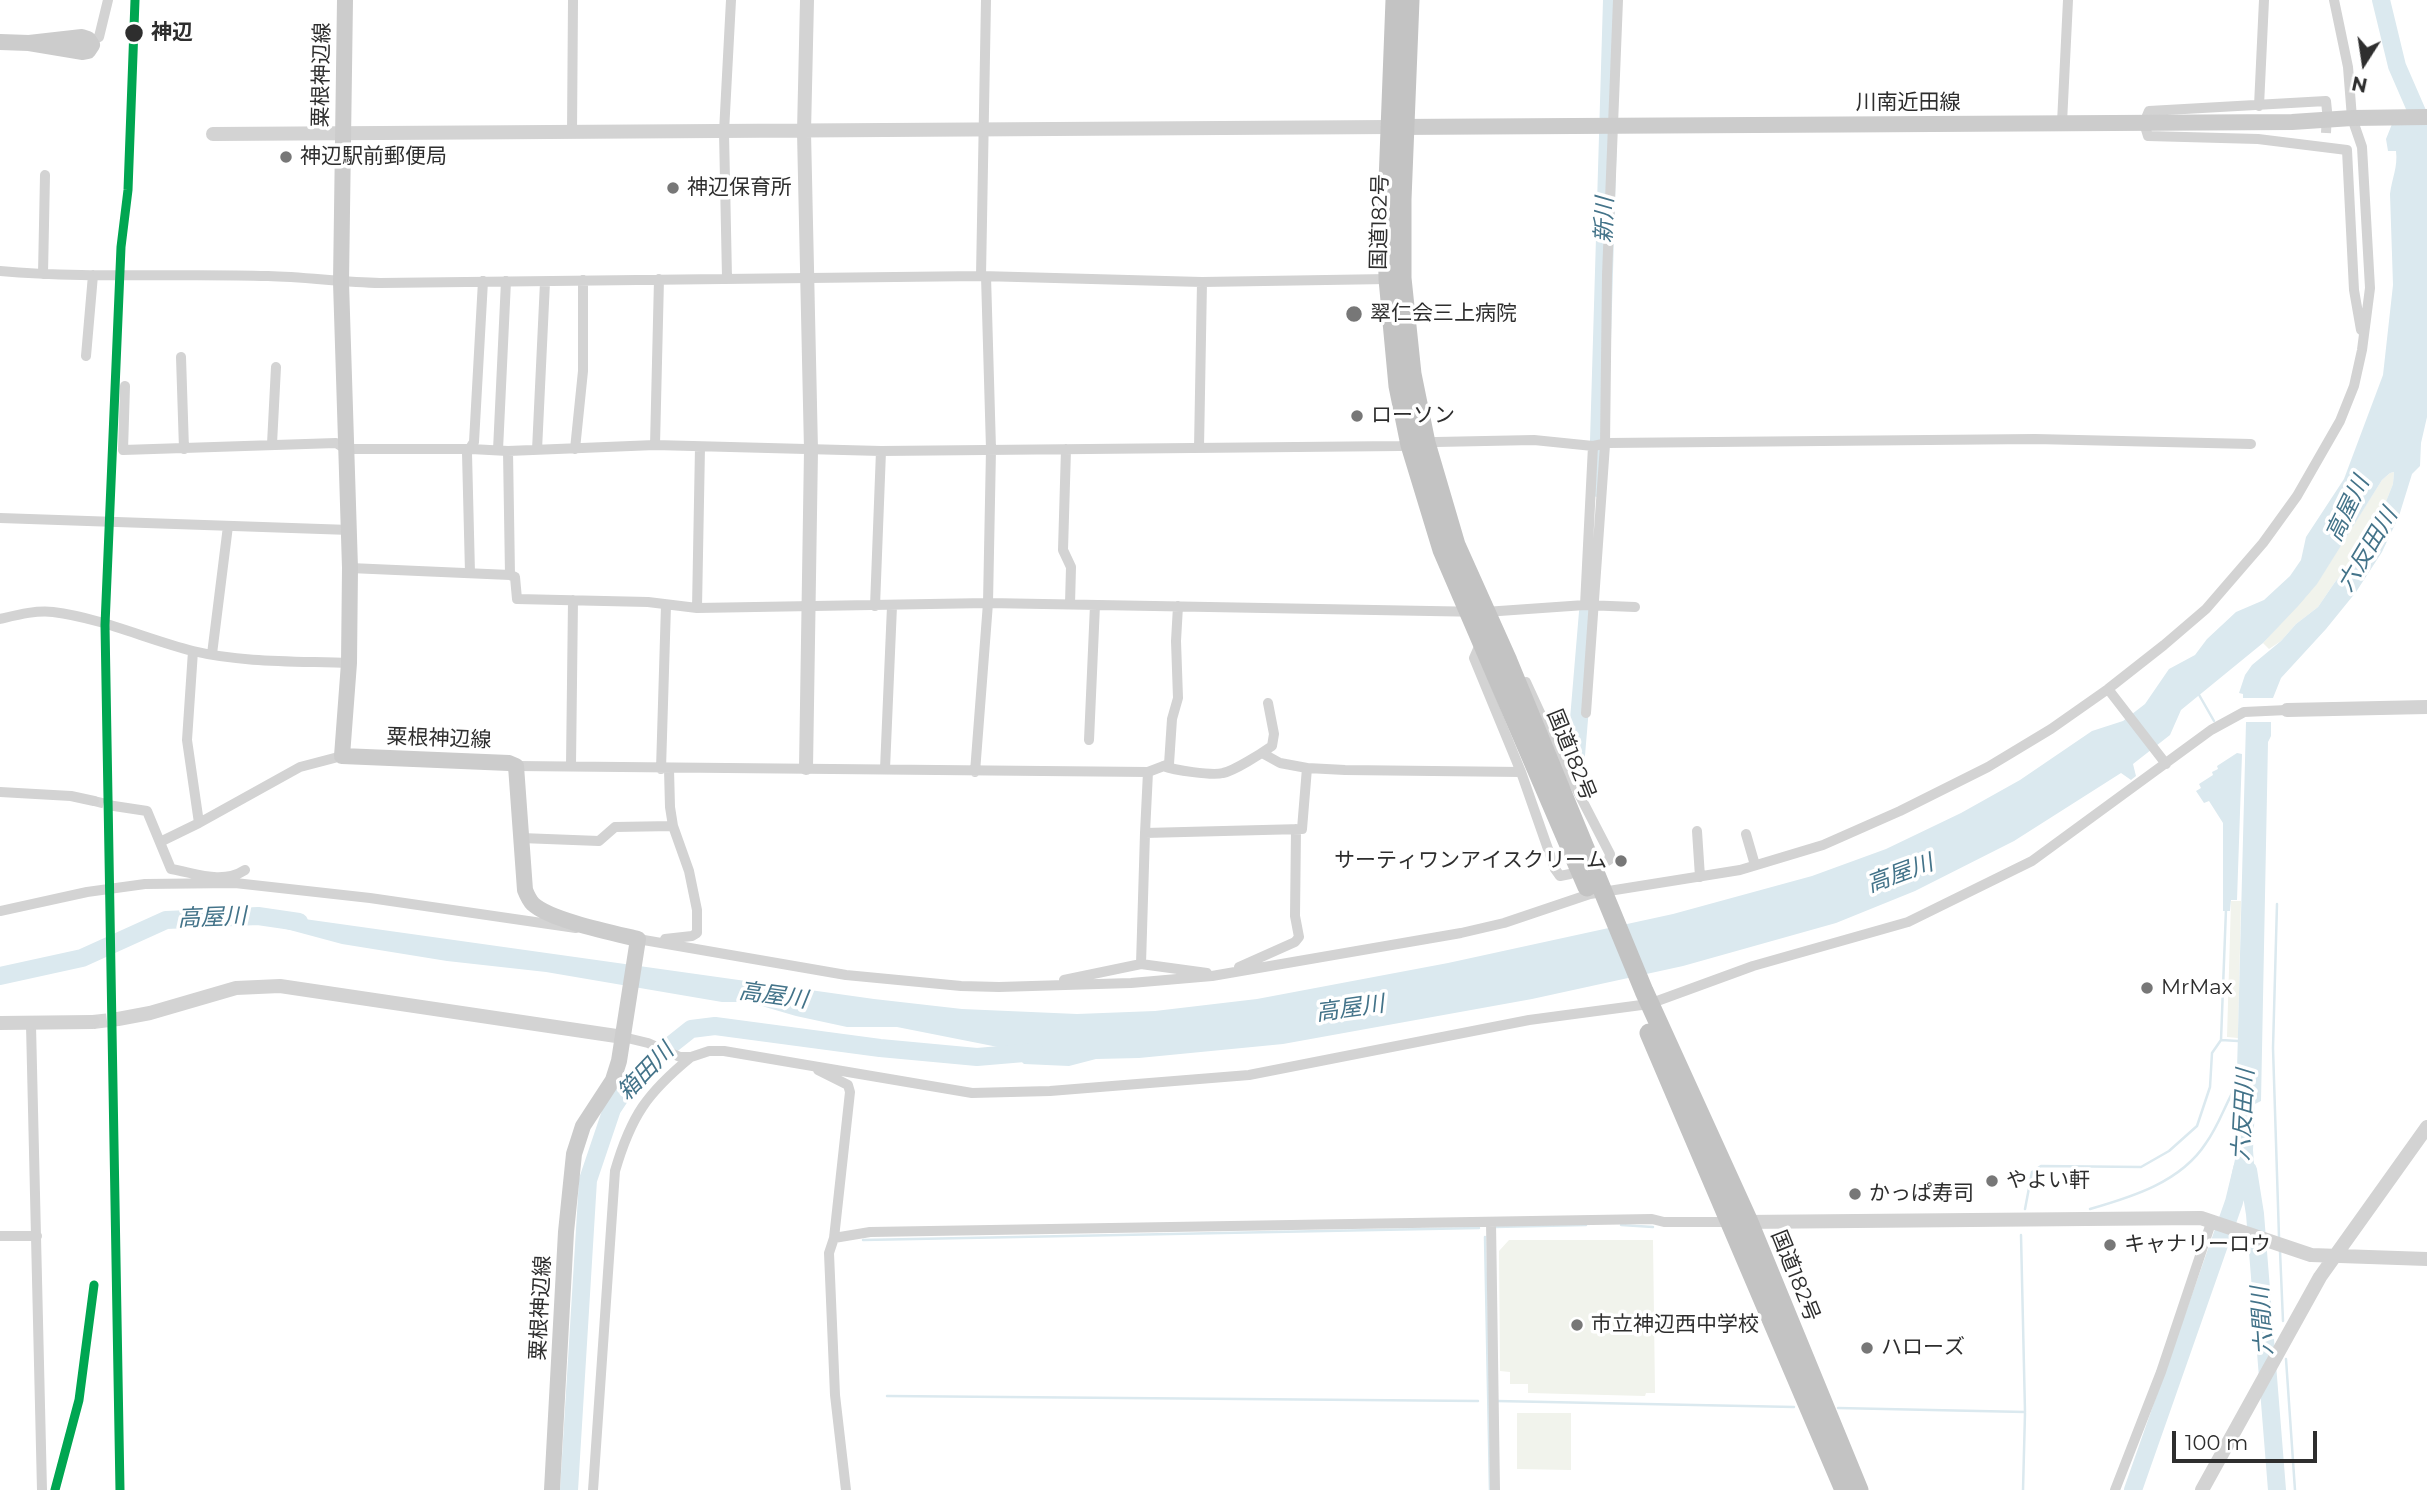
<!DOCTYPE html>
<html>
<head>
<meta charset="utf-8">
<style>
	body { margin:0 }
	#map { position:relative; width:2427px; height:1490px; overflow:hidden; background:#fff; font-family:Montserrat,sans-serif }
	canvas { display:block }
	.north { position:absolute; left:2329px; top:28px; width:70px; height:70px; -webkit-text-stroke:5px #fff; paint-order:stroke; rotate:192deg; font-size:19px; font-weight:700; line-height:28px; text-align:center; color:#2e2e2e }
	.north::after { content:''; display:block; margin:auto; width:24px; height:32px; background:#2e2e2e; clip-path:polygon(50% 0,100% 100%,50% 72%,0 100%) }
	.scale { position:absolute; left:2172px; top:1431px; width:145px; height:32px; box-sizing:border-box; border:4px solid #2e2e2e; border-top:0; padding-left:9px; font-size:21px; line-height:24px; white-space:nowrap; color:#2e2e2e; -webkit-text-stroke:5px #fff; paint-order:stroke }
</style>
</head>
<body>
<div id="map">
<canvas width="2427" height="1490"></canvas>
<div class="north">N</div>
<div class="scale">100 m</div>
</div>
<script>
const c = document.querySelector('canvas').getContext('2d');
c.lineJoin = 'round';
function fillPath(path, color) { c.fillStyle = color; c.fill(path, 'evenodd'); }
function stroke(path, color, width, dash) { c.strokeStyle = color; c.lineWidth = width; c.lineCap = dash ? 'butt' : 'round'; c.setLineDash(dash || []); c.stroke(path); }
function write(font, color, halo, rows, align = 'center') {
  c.font = font + ' Montserrat,"Noto Sans JP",sans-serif'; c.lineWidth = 7; c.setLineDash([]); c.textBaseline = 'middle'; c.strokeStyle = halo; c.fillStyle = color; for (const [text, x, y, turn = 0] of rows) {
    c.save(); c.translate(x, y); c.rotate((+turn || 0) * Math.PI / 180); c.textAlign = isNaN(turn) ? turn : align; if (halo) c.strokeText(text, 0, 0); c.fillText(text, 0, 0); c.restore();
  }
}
const green = new Path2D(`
	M2394,472l-1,12 -6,15 -26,53 -26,30 -17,25 -22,17 -15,17 -12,8 -6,-6 53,-59 66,-104 8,-7z
	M2231,901h10l-3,137 -11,-1z
	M1509,1240h144l2,153h-9l-1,3 -117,-3v-9h-18v-12l-10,-1 -1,-120z
	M1517,1413h54v57l-54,-1z`);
const water = new Path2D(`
	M2392,124h35v293l-6,26 -1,23 -8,8 -13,42 -17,36 -26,40 -30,37 -45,49 -8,20h-30v-4l-4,-1 6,-18 7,-10 29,-24 15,-17 22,-17 17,-25 26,-30 26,-53 6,-15 1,-12 -4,1 -8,7 -65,104 -18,21 -36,38 -82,67 -11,25 -37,29 3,12 -5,4 -10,-7 -107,68 -99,50 -79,32 -153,43 -151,33 -249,45 -144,14 -43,1 -27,7 -45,-2 -16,-15 -111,-22h-50l-51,-11 -48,-14h-26l-176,-30 -99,-11 -105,-17 -67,-18 1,-11 598,84 88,10 115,5 78,-3 102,-12 191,-36 225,-49 139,-38 74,-27 75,-36 59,-33 72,-49 31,-10 22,-17 24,-35 26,-14 12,-16 29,-27 28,-12 26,-24 11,-16 5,-23 38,-58 39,-104 10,-90 -3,-91c2,-16 8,-27 6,-43h-8l-2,-12z
	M2246,722h25v14l-3,6 -7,359 -6,3 -2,46 3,42h-28l12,-56 -3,-65z
	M2237,753l5,1 -5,146h-6l-1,11h-7v-88l-14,-22 -5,2 -8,-12 5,-3 -2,-4 14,-9 -1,-3 6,-3 -1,-3z`);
const stream = new Path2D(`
	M2198,693l16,28
	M2277,904l-4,144 6,189
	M2221,1040l17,1
	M2025,1209l7,-37 9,-6 100,1 28,-16 28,-25 13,-39 2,-34 9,-13 5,-131
	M2090,1209c42,-12 91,-27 116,-66 14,-19 20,-42 33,-62
	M1621,1225l32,2
	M1495,1227l91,-2
	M1485,1237l5,253
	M863,1240l616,-12
	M2280,1251l3,70
	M2286,1359l9,131
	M887,1396l591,5
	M1497,1401l297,6
	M1838,1408l187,4 -4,-177
	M2023,1490l2,-77`);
const river = new Path2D(`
	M2381,0l16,66 30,69
	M1599,441l13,-441
	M1597,488l1,-38
	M1570,767h5l13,-155
	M0,976l82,-18 84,-38 92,-4 41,6
	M2248,1170l7,44 22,276
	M569,1490l19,-310 24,-71 17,-26 28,-27 34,-27 24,-3 165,22 97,9 59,-5
	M2133,1490l101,-288 8,-33`);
const minorTunnel = new Path2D(`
	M2326,133l1,-20
	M94,801l20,5`);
const tertiaryTunnel = new Path2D(`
	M93,1022l25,-3`);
const minor = new Path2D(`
	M91,41l8,-4 9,-37
	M2259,106l5,-106
	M2327,111l-1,-10 -177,10 -5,12 4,13 110,3 89,11 7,140 7,40
	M2062,123l6,-123
	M572,133l1,-133
	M0,271c89,8 178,2 268,5 37,1 74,6 112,7l601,-7 221,6 186,-3
	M43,274l2,-99
	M981,276l5,-276
	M727,278l-3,-146 7,-132
	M86,356l7,-81
	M181,357l3,92
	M125,386l-2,64 213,-7 10,6h125l37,2 147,-6 226,6 519,-5 36,-4 98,-2 59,6 15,-3 427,-4 216,5
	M272,444l4,-77
	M655,445l4,-166
	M1199,448l3,-166
	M575,449l8,-78v-91
	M1066,449l-3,101 8,17 -1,37
	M498,450l8,-169
	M537,450l8,-168
	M508,451l2,124
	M0,518l350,12
	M350,568l160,7 5,2 2,22 131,3 49,6 291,-5 497,9 100,-7 50,2
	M470,573l-3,-120 7,-11 9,-161
	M1585,605l8,-159
	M875,606l6,-155
	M697,608l3,-161
	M0,619c17,-4 36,-9 53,-7 48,6 93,27 140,39 50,12 105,10 156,12
	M1481,642l-7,16 47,114 34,97 5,7 10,-2
	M193,651l-6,89 12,83
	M212,654l16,-128
	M1526,682l39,85 45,87 -1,6 -5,3
	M2108,689l58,75
	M1586,713l19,-268 2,-170 11,-275
	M1089,740l6,-135
	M571,765l2,-165
	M516,766l632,6 -3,61 157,-4 5,-61 -27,-5 -18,-10
	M1163,766c11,4 49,10 60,7 11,-2 39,-20 49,-27l2,-12 -6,-31
	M1307,768l38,2 176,2
	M661,769l5,-164
	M885,769l7,-163
	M975,772l13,-169 3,-154 -5,-173
	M1148,772l21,-8 3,-45 6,-21 -2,-57 2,-35
	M0,792l71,4 23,5
	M114,806l33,5 24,58c24,4 51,16 74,1
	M1697,831l3,46
	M1746,834l9,31
	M521,838l78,3 16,-14 58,-1
	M160,842l39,-19 101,-56 42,-11
	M0,911l87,-19 58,-8 90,-1 135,15 206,30
	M638,939l208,36 115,11 38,1 132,-4 81,-7 249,-43 43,-10 86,-29 150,-24 83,-25 77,-34 88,-44 63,-38 57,-40 56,-44 42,-36 57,-66 34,-47 43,-75 14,-35 8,-36 8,-62 -8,-141 -10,-29 -4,-51 -14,-67
	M665,939l27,-3 5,-3v-23l-8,-39 -16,-45 -3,-19 -1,-38
	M1141,964l4,-131
	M1239,967l56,-25 4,-5 -4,-21 1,-87
	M1064,980l77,-16 66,9
	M31,1025l11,465
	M623,1037l25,6 32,14h11l18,-6h15l248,42 78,-2 199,-16 280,-55 120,-16 104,-38 155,-44 124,-61 179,-131 33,-18 43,-2
	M818,1070l30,15 2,7 -16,146 -5,15 6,142 11,95
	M1491,1222l4,268
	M0,1236h37
	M834,1238l36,-6 782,-13 12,3h65
	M593,1490l22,-319c16,-55 32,-78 76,-114
	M2115,1490l46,-118 51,-152`);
const tertiary = new Path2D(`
	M213,134l1177,-7
	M2287,710l140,-3
	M806,768l5,-318 -7,-318 3,-132
	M118,1019l32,-6 86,-25 44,-2 343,51
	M0,1023l93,-1
	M1742,1222l459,-4 110,37 116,4
	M2202,1490l118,-213 107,-150`);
const secondary = new Path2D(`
	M345,0l-4,282 9,286 -1,95 -7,93 167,7 7,3 9,124c2,5 5,11 8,14 17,16 80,29 105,35l-19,122 -6,19 -30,46 -9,28 -8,78 -14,258
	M0,42l29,1 54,9 5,-1 4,-6 -4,-6 -6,-2 -53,6
	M1394,127l898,-5 60,-4 75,-1`);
const trunk = new Path2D(`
	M1395,0l-8,208 1,71 10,107 12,59 32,105 145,337
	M1410,0l-8,199v79l10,96 14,69 30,102 52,116 136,330 105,231 110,268
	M1649,1033l195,457`);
const rail1 = new Path2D(`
	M55,1490l24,-90 15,-115
	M120,1490l-15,-865 16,-378 7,-57 7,-190`);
const markers = [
	[134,33,10,"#2e2e2e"],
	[286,157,7,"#777"],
	[673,188,7,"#777"],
	[1354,314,9,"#777"],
	[1357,416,7,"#777"],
	[1621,861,7,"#777"],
	[2147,988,7,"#777"],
	[1992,1181,7,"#777"],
	[1855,1194,7,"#777"],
	[2110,1245,7,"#777"],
	[1577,1325,7,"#777"],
	[1867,1348,7,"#777"]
];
const stopNames = [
	["神辺",151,33]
];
const streetNames = [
	["粟根神辺線",322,75,-89],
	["川南近田線",1908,103],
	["国道182号",1380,222,-89],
	["粟根神辺線",439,739,2],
	["国道182号",1571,755,68],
	["国道182号",1795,1276,68],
	["粟根神辺線",541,1308,-87]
];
const poiNames = [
	["神辺駅前郵便局",300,157],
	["神辺保育所",687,188],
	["翠仁会三上病院",1370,314],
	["ローソン",1371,416],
	["サーティワンアイスクリーム",1607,861,"right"],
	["MrMax",2161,988],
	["やよい軒",2006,1181],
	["かっぱ寿司",1869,1194],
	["キャナリーロウ",2124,1245],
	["市立神辺西中学校",1591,1325],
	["ハローズ",1881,1348]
];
const waterNames = [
	["新川",1605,220,-88],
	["高屋川",2348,509,-64],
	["六反田川",2368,550,-59],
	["高屋川",1900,874,-20],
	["高屋川",212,918,-2],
	["高屋川",773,996,8],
	["高屋川",1350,1009,-8],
	["箱田川",646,1072,-46],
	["六反田川",2244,1115,-87],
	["六間川",2263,1321,-94]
];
fillPath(green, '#f1f3ec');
fillPath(water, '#dbe9ef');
stroke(stream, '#dbe9ef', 2.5);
stroke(river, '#dbe9ef', 18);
stroke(minorTunnel, '#d5d5d5', 10, [10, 5]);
stroke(tertiaryTunnel, '#d5d5d5', 14, [14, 7]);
stroke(minor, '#d3d3d3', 10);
stroke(tertiary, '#d3d3d3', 14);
stroke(secondary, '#ccc', 16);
stroke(trunk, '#c3c3c3', 19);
stroke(rail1, '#00a651', 9);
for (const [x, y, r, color] of markers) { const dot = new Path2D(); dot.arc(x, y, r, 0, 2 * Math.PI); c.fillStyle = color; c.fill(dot); stroke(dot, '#fff', 2.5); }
write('bold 21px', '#2e2e2e', '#fff', stopNames, 'left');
write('21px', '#2e2e2e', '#fff', streetNames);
write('21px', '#2e2e2e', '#fff', poiNames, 'left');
write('italic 23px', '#437389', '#fff', waterNames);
</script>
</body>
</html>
